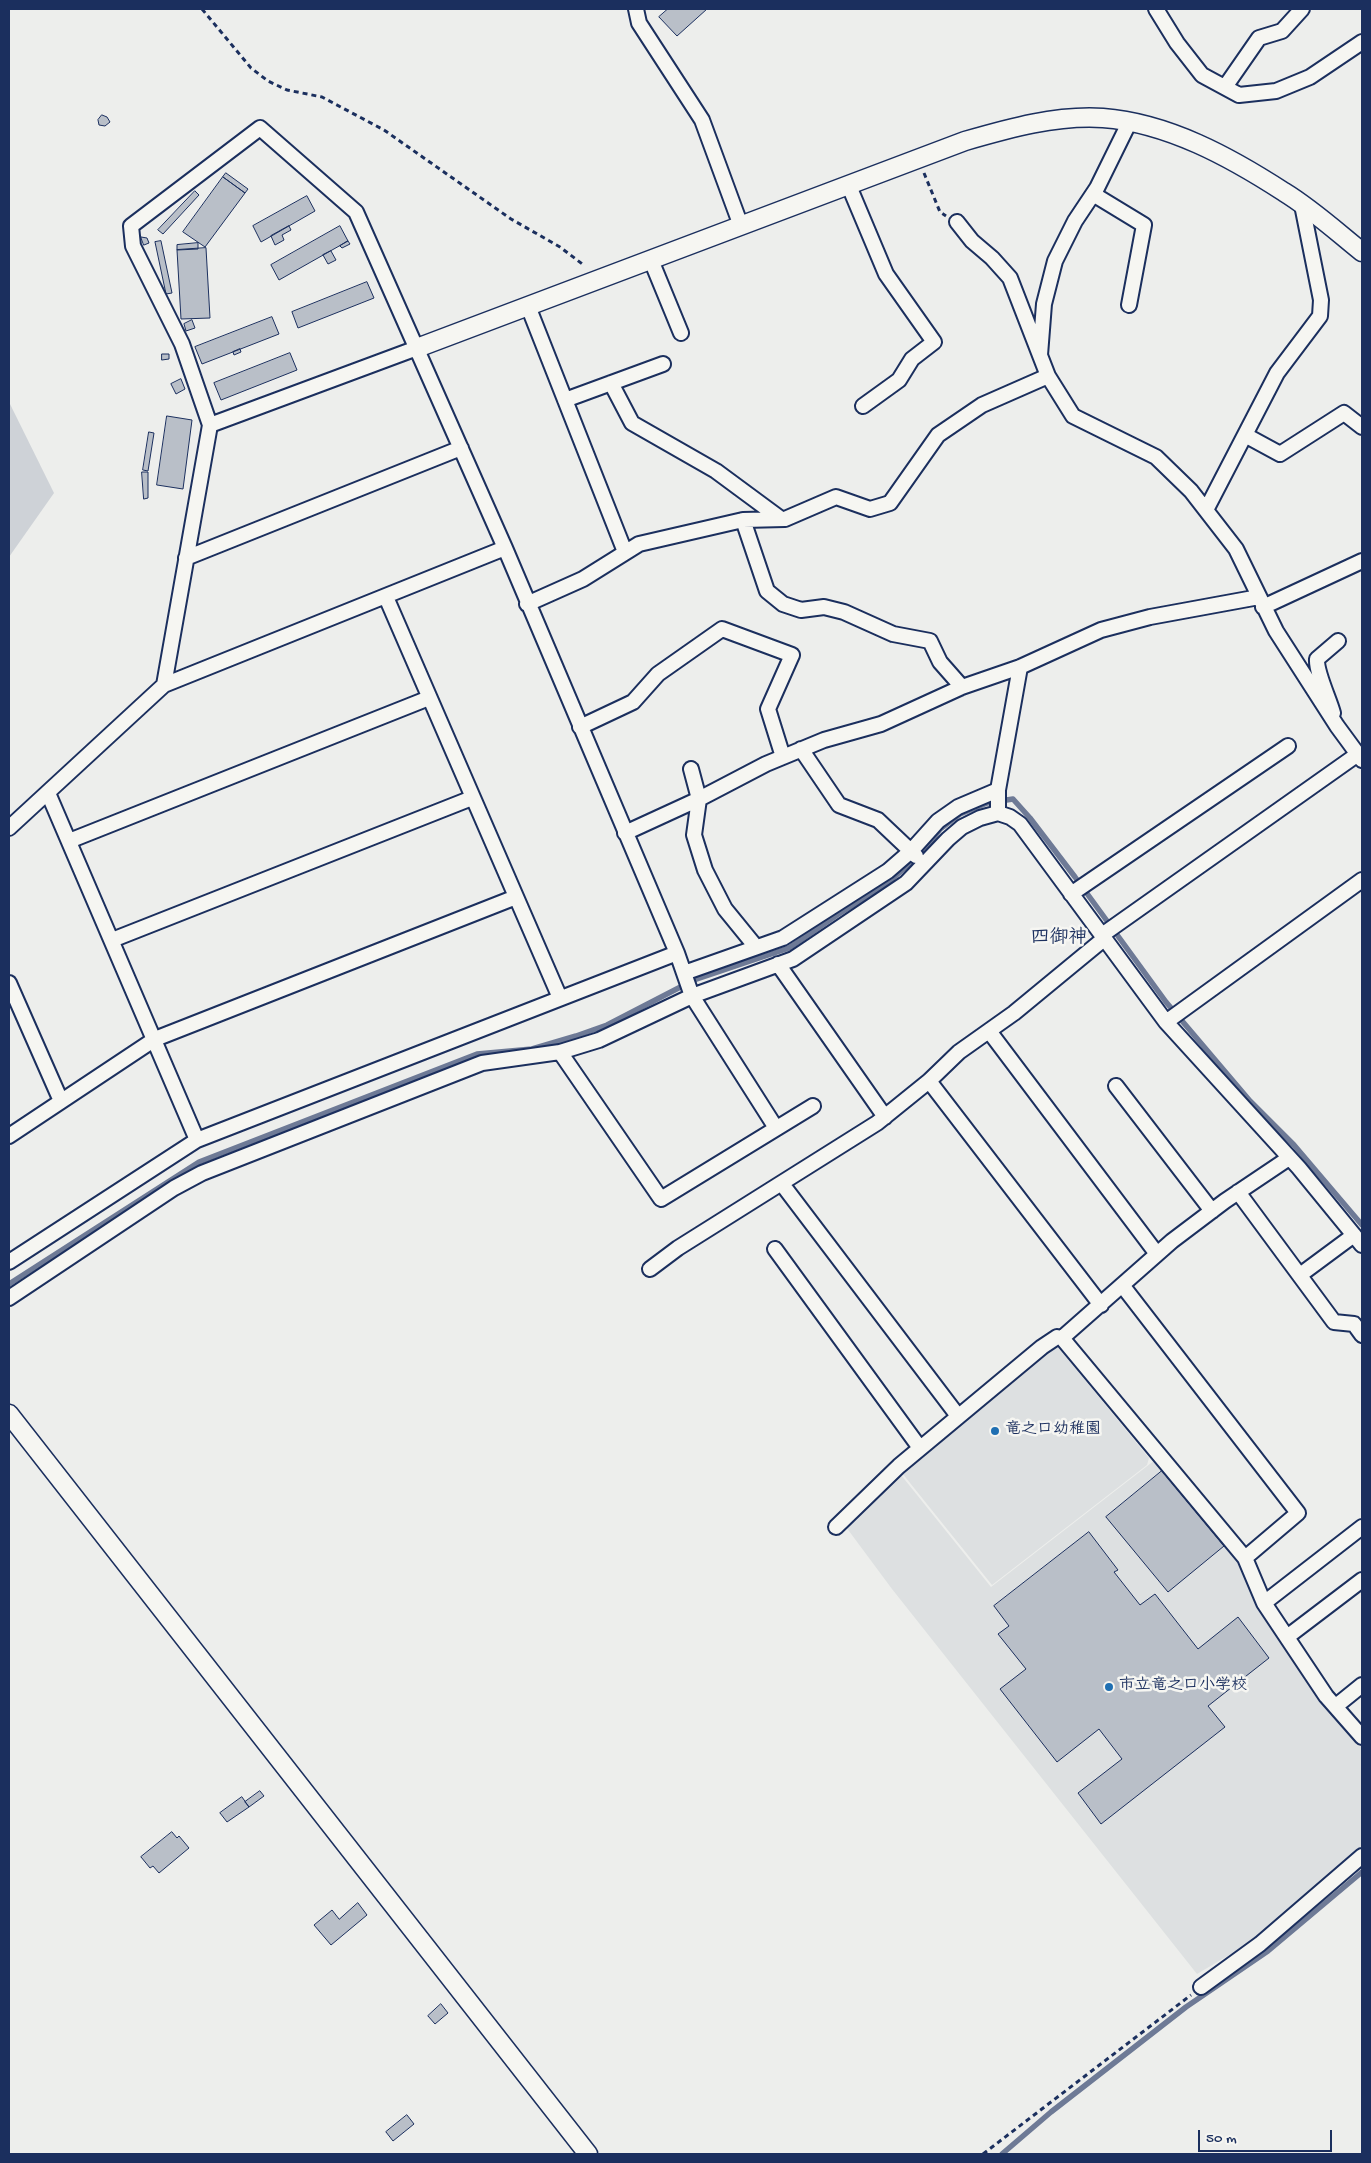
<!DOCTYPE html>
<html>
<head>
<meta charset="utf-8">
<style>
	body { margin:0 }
	#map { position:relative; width:1371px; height:2163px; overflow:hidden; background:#edeeec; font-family:"Gochi Hand",sans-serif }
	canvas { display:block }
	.frame { position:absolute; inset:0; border:10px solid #1b2f5e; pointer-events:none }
	.scale { position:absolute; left:1198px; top:2130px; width:134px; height:22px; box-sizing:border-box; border:2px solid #1b2f5e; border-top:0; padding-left:6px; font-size:15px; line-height:18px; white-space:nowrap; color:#1b2f5e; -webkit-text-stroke:4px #f6f6f2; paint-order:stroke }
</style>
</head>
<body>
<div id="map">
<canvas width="1371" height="2163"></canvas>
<div class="frame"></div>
<div class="scale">50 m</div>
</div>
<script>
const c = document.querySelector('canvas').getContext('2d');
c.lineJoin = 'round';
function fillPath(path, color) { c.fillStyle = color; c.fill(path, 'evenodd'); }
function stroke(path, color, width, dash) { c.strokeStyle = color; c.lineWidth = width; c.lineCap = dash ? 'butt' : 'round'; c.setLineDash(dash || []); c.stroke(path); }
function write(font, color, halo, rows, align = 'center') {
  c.font = font + ' "Gochi Hand","Klee One",sans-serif'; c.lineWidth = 5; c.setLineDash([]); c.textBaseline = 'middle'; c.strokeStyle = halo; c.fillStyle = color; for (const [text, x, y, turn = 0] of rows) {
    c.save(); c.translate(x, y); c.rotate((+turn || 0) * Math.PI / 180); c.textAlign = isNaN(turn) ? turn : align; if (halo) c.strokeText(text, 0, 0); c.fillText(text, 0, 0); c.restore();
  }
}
const built = new Path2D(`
	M1056,1345l93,113 -2,7 -155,120 -90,-112 58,-52 81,-67z
	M1155,1460l79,96 25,50 75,108 28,30v102l-116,99 -49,29 -305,-385 -46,-62 55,-52 90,112z`);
const green = new Path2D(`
	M9,402l45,91 -45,64z`);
const stream = new Path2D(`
	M9,1284l190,-122 278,-108 55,-5 44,-13 31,-11 87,-45 95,-32 48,-33 48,-30 38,-33 17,-23 20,-15 27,-11 26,-4 17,19 45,59 91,125 84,99 44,44 68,80
	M1002,2154l49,-42 135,-105 82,-56 94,-79`);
const building = new Path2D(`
	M668,9h39l-30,27 -18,-19z
	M102,115l5,2 3,5 -5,4 -6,-1 -1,-5z
	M226,173l22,16 -3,4 -22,-16z
	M223,177l22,16 -40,54 -22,-15z
	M195,191l4,4 -36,39 -5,-4z
	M307,196l8,15 -54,31 -8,-16z
	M289,226l2,4 -9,5 2,5 -9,5 -4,-9z
	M340,226l8,15 -69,39 -8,-15z
	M141,237l6,1 2,5 -5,2z
	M161,241l11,52 -6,1 -11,-52z
	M348,241l2,3 -8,4 -2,-2z
	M198,243v6l-21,1v-5z
	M206,248l4,70 -29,1 -4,-69z
	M331,251l5,9 -8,4 -5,-9z
	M367,282l7,16 -76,30 -6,-16z
	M272,317l7,17 -77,30 -7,-17z
	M192,320l3,8 -9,3 -2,-7z
	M240,349l1,3 -7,3 -1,-3z
	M290,353l7,17 -76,30 -7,-17z
	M162,354h7v5l-7,1z
	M181,379l4,10 -9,5 -5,-10z
	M167,416l25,4 -9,69 -26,-4z
	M149,432l5,1 -6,38 -5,-1z
	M142,472h6v26l-4,1z
	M1162,1471l62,75 -56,46 -62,-75z
	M1089,1532l29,38 -4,2 26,33 15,-11 43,55 40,-32 31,41 -61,48 17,21 -124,97 -23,-31 44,-34 -23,-30 -42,33 -57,-73 26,-20 -28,-35 11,-8 -15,-20z
	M260,1791l4,5 -15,11 -4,-5z
	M242,1797l7,10 -22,15 -7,-9z
	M172,1832l5,6 2,-2 10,12 -30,25 -6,-7 -3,2 -9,-11z
	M358,1903l9,12 -36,30 -17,-20 18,-15 7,9z
	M441,2004l7,9 -13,11 -7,-8z
	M407,2115l7,9 -21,17 -7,-9z`);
const path = new Path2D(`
	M202,9l49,59 17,13 19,9 35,7 62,33 127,89 49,28 25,19
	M924,173l16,39 6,4
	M983,2154l208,-159`);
const minor = new Path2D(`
	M636,9l3,14 63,97 39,106
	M1156,9l21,34 25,32 37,20 37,-4 34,-14 52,-35
	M1225,87l34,-49 23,-7 20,-22
	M849,186l37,88 48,68 -22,17 -13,21 -36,26
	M1093,194l51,31 -15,80
	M957,222l15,19 20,17 18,20 38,98
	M651,260l30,73
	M528,306l97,246
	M1040,355l4,-51 11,-43 20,-40 22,-33 32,-65
	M611,383l21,40 84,48 65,48
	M565,400l98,-36
	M210,425l207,-77
	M1245,435l35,19 64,-41 18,14
	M1206,510l71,-137 43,-57 1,-16 -19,-95
	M743,520l24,71 16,13 18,6 23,-3 20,5 49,22 37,7 10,21 22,25
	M186,558l275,-110
	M386,597l174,401
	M527,604l56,-25 56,-35 104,-24 42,-1 51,-22 34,12 20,-6 48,-68 44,-30 66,-29 25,40 83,41 35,34 45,58 40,82 61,95 25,34
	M1263,607l99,-46
	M164,685l46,-260 -28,-81 -49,-98 -2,-20 129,-98 96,84 149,336 172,405 15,43 84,132
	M1333,713c-4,-15 -17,-41 -16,-54l21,-18
	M580,727l53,-25 25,-28 64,-45 70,26 -24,54 15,48
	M801,749l38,56 39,15 38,36
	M691,769l8,30 -5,36 11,35 20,39 31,38
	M48,793l149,347
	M998,813v-23l22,-123
	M9,828l155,-143 341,-137
	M625,833l74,-34 67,-35 58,-24 57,-16 81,-37 58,-20 81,-37 49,-13 109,-20
	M69,841l360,-143
	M1071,894l217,-148
	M1102,935l256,-181
	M112,940l360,-142
	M778,964l107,153
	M684,973l99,-35 105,-67 23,-20 27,-30 20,-14 40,-17
	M9,983l52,118
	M1166,1022l196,-142
	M989,1031l168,223
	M560,1052l101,147 152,-93
	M929,1081l172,224
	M1116,1086l96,125
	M9,1136l146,-97 361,-142
	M1289,1158l-64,43 -53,40 -110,97 183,220 19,45 62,93 36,41
	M782,1184l176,232
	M1238,1192l96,130 20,2 8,11
	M775,1249l145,199
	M9,1262l188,-122 480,-187
	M650,1269l28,-21 199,-125 52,-42 30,-29 55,-39 91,-75
	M1300,1275l54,-40
	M1122,1285l176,228 -53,45
	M9,1298l165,-110 28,-15 280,-110 78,-11 39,-12 93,-44 101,-37 113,-76 42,-44 14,-12 18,-9 18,-5 12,4 10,7 146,198 133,146 63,77
	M836,1527l63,-61 143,-119 15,-10 5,1
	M1264,1603l98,-76
	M1287,1637l75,-57
	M1336,1706l26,-21
	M1201,1987l59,-43 102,-88`);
const tertiary = new Path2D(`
	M417,348l548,-207c45,-13 91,-26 138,-23 65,5 127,39 181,74 28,17 53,40 78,60
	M9,1414l579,740`);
const markers = [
	[995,1431,5,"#1f6fb2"],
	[1109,1687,5,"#1f6fb2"]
];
const poiNames = [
	["竜之口幼稚園",1005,1431],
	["市立竜之口小学校",1119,1687]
];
const quarterNames = [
	["四御神",1059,939]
];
fillPath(built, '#dde0e1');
fillPath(green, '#ced2d7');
stroke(stream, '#6e7a96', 5.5);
fillPath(building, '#b9bfc8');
stroke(building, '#1b2f5e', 1);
stroke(minor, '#1b2f5e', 18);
stroke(tertiary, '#1b2f5e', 21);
stroke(path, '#1b2f5e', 3, [5, 4]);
stroke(minor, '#f6f6f2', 14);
stroke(tertiary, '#f6f6f2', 18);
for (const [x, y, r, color] of markers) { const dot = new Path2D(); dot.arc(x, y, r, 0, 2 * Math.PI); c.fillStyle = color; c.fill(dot); stroke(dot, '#f6f6f2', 2); }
write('bold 16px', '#1b2f5e', '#f6f6f2', poiNames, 'left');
write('bold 19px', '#1b2f5e', '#f6f6f2', quarterNames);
</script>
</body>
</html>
